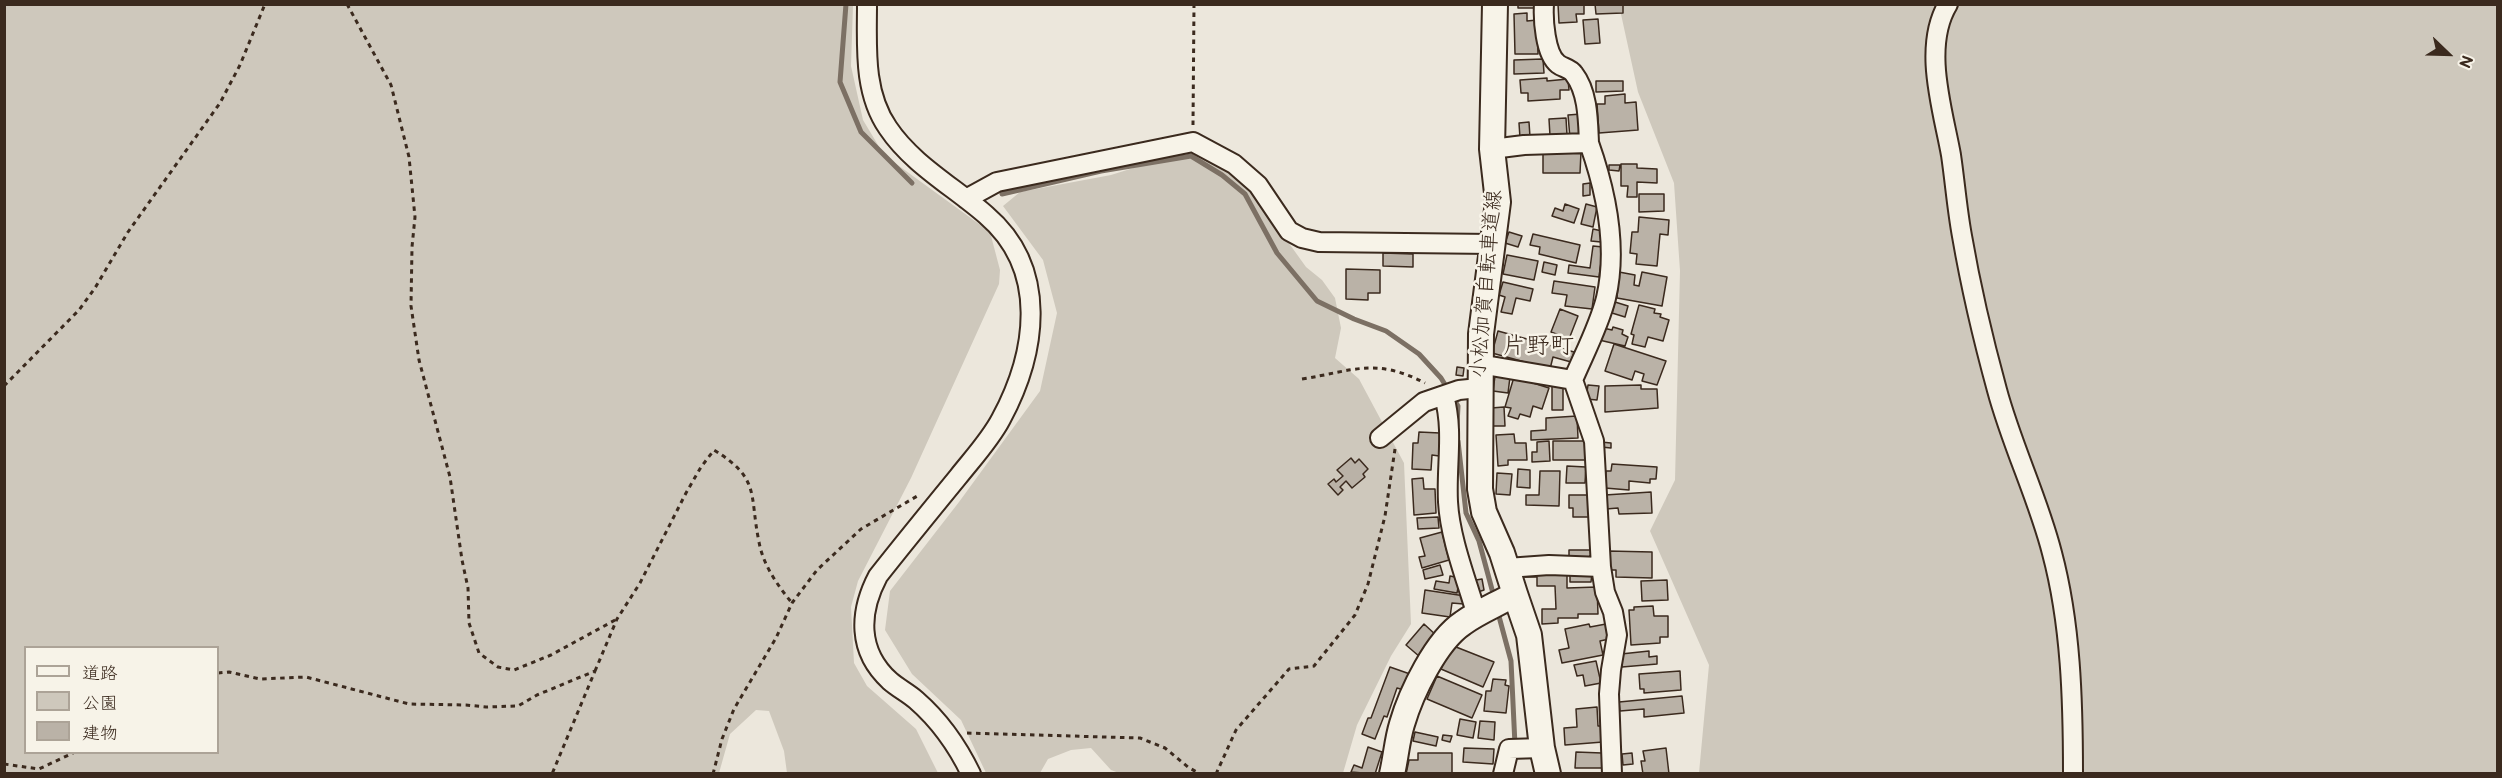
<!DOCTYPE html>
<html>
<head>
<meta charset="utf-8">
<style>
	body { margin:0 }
	#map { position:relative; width:2502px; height:778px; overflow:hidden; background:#ece7dc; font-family:"Balsamiq Sans","Klee One",sans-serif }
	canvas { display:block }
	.frame { position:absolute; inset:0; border:6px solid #3b2a1e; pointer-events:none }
	.legend { position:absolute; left:24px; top:646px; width:195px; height:108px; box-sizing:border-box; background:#f7f3e8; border:2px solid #aca397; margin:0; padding:8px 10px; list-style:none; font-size:18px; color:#3b2a1e }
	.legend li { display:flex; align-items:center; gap:12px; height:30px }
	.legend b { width:30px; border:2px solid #aca397 }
	.north { position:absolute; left:2418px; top:24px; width:60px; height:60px; -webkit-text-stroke:4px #f7f3e8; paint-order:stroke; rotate:113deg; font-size:16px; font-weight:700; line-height:24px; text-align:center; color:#3b2a1e }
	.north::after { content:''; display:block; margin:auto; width:21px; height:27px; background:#3b2a1e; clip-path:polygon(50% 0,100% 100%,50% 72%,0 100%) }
</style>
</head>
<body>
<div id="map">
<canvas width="2502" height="778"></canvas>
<div class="frame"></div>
<ul class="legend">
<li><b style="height:8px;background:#f7f3e8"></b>道路</li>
<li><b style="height:16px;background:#cec8bc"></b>公園</li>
<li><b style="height:16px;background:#bab2a7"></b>建物</li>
</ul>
<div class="north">N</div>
</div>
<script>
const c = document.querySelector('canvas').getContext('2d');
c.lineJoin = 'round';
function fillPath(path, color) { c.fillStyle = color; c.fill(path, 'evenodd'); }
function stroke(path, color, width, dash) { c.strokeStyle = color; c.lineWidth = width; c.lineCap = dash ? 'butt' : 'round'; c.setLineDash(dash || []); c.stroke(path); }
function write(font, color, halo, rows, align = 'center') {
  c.font = font + ' "Balsamiq Sans","Klee One",sans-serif'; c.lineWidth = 5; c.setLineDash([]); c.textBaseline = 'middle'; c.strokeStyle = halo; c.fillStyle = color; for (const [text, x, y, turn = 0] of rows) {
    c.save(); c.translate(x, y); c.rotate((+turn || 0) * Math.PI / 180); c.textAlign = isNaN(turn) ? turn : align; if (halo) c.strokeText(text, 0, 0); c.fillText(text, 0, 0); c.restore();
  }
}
const green = new Path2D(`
	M5,5h848l-2,61 12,54 21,35 106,77 10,38 -1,14 -88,194 -53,103 -7,26 3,56 13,23 49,43 22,44h-151l-3,-22 -15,-40 -13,-1 -26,24 -11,39 -714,1zM26,648h192v104h-192z
	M1619,5h878v768h-798l10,-108 -59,-134 25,-51 5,-209 -6,-88 -36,-91z
	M1175,155l24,1 28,14 23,19 56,78 16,13 13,18 6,30 -6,30 24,21 45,84 7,161 -20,32 -34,69 -14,48h-224l-8,-3 -20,-22 -20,2 -23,9 -8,14h-54l-25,-53 -49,-46 -27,-44 5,-39 69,-89 81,-111 17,-78 -14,-53 -40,-54 17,-14 91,-17z`);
const stream = new Path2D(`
	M846,4l-6,78 21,50 51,51
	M1002,194l99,-23 90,-15 31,19 23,19 32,59 40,48 37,18 32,12 33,23 22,24 17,28 -1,20
	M1458,441l8,72 13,28 15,56
	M1497,609l14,52 4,84`);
const building = new Path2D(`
	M1518,4h18v4h-18z
	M1558,4h33l-7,1v9h-8l1,8 -18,1z
	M1595,4h28v9l-27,1z
	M1527,13v8l10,-1 1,34h-23l-1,-40z
	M1598,19l2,24 -15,1 -2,-24z
	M1543,59l1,14 -30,1v-14z
	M1547,78v3l21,-2 1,11h-9v9l-32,2v-8h-7l-1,-13z
	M1596,81h27v10l-27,1z
	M1625,94v9l11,-1 2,28 -39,3 -2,-29h8v-8z
	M1581,114l2,23 -13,1 -2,-23z
	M1566,118l1,17 -17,1 -1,-17z
	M1529,122l1,15 -10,1 -1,-15z
	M1543,152h38l-1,21h-37z
	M1621,164h16v4l20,1v14l-20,-1v15h-10l1,-11h-7z
	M1609,165h11l-1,6 -10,-1z
	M1590,183v12l-7,1v-12z
	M1639,194h25v17l-25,1z
	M1565,204l14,5 -5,14 -22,-7 3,-8 8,3z
	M1586,204l11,3 -4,20 -12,-3z
	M1639,217l30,3 -1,15 -8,-1 -3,32 -21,-2 1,-10 -7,-1 2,-21h6z
	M1593,229l9,2 -1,11 -10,-1z
	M1509,232l13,4 -4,11 -13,-4z
	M1533,234l47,11 -4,18 -37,-9 1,-7 -10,-2z
	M1593,246l10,1 -4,30 -31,-4 1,-8 21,3z
	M1383,253l30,1v13l-30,-1z
	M1507,255l31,6 -4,19 -31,-6z
	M1544,262l13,3 -2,10 -13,-3z
	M1346,269l34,1v23h-12v7l-22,-1z
	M1619,272l16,3 -1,10 5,1 3,-14 25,5 -5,29 -45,-8z
	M1554,281l41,6 -3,22 -27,-3 2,-11 -15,-2z
	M1503,282l30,7 -3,12 -14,-3 -4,16 -11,-2 4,-15 -6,-2z
	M1615,302l13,4 -3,11 -13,-4z
	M1639,305l16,4 -1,4 7,1 -1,3 9,3 -6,21 -15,-4 -3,10 -13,-3 2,-9 -3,-1z
	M1560,309l18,7 -9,23 -18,-7z
	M1613,327l10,3 -1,4 6,3 -3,9 -26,-6 4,-12 9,2z
	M1498,331l76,21 -3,10 -18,-5 -3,12 -58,-16z
	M1614,344l52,17 -9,24 -15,-4 2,-7 -9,-3 -3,9 -27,-9z
	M1457,367l7,1 -1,8 -7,-1z
	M1495,376l15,1 -2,16 -15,-2z
	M1514,377l35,11 -7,21 -9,-3 -3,11 -10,-3 -2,5 -10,-3 3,-8 -6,-1z
	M1588,385l11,1 -2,14 -11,-1z
	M1641,385v4h16l1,19 -53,4v-26z
	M1552,386h11v24h-11z
	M1504,407l1,19h-13l-1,-18z
	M1577,416l1,22 -47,2v-9l15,-1v-12z
	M1419,432l21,1 -1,23 -7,-1 -1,15 -19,-1 1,-26h5z
	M1514,434l1,9h11l1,17h-19v5l-10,1 -2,-31z
	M1549,441l1,20 -18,1v-10h5v-10z
	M1553,441h34v19h-34z
	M1601,442l10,1v5l-10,-1z
	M1351,458l4,5 4,-4 9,10 -5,5 2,3 -13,11 -6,-7 -6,6 3,3 -5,5 -10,-11 6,-5 2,3 7,-6 -6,-6z
	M1612,464l45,3 -1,12h-6v4l-21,-2v9l-24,-2 1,-17h5z
	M1567,466l19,1 -1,16h-19z
	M1518,469l12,1v18l-13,-1z
	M1540,471h20l-1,35 -33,-1v-10h13z
	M1497,473l15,1 -2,21 -14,-1z
	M1423,478l1,11h11l1,24 -22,2 -2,-36z
	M1651,492l1,21 -33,1 -1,-6 -12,1 -1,-14z
	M1569,495h20v22h-16v-9h-4z
	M1438,517l1,11 -21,1 -1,-11z
	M1442,532l7,28 -27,8 -3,-11 6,-1 -5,-18z
	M1569,550h23v12l-23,1z
	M1608,551l44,1v26l-36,-1v-7h-8z
	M1440,565l3,10 -18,4 -2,-9z
	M1567,570v18l30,-1 1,27h-20v4h-20v5l-16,1v-15h14l-1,-23h-18v-9h-12v-6z
	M1570,572l22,1 -1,9h-21z
	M1450,576l10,2 -3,15 -23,-4 2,-8 13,2z
	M1482,579l2,11 -6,2 -2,-12z
	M1667,580l1,20 -26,1 -1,-20z
	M1425,590l40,6 -1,8 -12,-1 -2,14 -28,-4z
	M1653,606l1,10h14v21h-8v6l-29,2 -2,-35h5v-3z
	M1424,624l13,12 -17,21 -14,-12z
	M1589,624l1,3 16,-3 3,15 -9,2 3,14 -41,8 -3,-13 10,-2 -4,-19z
	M1451,645l43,17 -11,25 -42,-18z
	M1649,651v6l8,-1v8l-35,3 -1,-13z
	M1596,661l5,22 -16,3 -2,-11 -6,1 -3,-11z
	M1390,667l20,7 -6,16 -7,-2 -10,29 -3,-1 -9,23 -13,-5 6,-16h3z
	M1680,671l1,19 -37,3v-4h-4l-1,-15z
	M1437,676l45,19 -10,23 -45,-19z
	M1493,679l13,1 -1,5 4,1 -3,27 -22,-2 2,-20h5z
	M1682,696l2,17 -40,4v-8l-24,2 -1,-9z
	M1597,707l1,19h4l1,16 -38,3 -1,-17 13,-1 -1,-18z
	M1460,719l16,3 -3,16 -16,-3z
	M1480,721l15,1 -1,18 -16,-2z
	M1415,732l23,5 -2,9 -23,-5z
	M1443,735l9,1 -2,6 -8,-2z
	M1368,747l14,5 -7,22 -24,-2 3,-7 8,3z
	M1464,748l30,1 -1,15 -30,-2z
	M1666,748l3,26h-26l-2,-13h4l-2,-10z
	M1576,752l26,1v15h-27z
	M1418,753h34v21h-46l3,-14h9z
	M1632,753l1,11 -10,1 -1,-11z`);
const path = new Path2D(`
	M347,4l44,81 18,72 6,60 -3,30 -1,59 8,54 31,117 12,83 6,28 1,35 10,30 19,14 16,3 37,-15 66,-36
	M1193,125l1,-121
	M1302,379c51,-8 73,-22 123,4
	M4,386l75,-76 16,-22 33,-56 92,-129 20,-38 25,-61
	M595,671l22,-52 23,-36 46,-90 15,-26 13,-17c47,29 35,44 45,92 4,23 19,44 33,61
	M218,673l11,-1 31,7 46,-2 103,27 57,1 20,2 32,-1 19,-11 58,-24 -43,103
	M967,733l173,5 25,10 23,19 12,7
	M4,764l35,5 36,-17
	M713,774l9,-35 12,-30 42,-71 16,-35 25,-33 44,-41 58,-34
	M1216,774l20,-44 53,-61 25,-3 41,-51 13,-31 17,-68 10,-67`);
const minor = new Path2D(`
	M867,4c0,42 -4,88 21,124 24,36 66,59 98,87 63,54 51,137 15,204 -11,21 -28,39 -43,58 -27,33 -54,66 -80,99 -19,36 -21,75 12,105 8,7 18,12 26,19 23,20 42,47 55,74
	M1544,4c-1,15 1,50 14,60 5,4 12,4 16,10 14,18 14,46 15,69
	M1948,4c-26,43 -5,106 3,151 4,27 6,54 11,81 9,52 21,103 35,154 15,56 41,108 55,163 19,71 21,148 21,221
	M1492,149l32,-4 65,-2c17,48 29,104 17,155 -7,28 -22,56 -33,82l21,61 7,126 4,25 8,20 4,23 -6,35 -2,24 3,80
	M966,199l31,-17 196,-40 41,22 24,21 31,46 13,7 17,4 173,2
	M1479,364l94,16
	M1444,396c10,35 2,70 4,106 2,37 19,79 29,114
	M1380,438l44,-36 35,-12 20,-2
	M1507,568l42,-3 52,2
	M1503,774l6,-25 33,-1`);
const major = new Path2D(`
	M1495,4l-3,145 6,53 -17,132 -1,155 4,23 18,41 13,41
	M1392,774c4,-17 5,-34 10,-50 9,-31 34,-83 61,-101 15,-11 35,-19 52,-29l14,41 13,113 6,26`);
const streetNames = [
	["小松加賀自転車道線",1487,284,-85]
];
const quarterNames = [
	["片野町",1538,347]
];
fillPath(green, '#cec8bc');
stroke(stream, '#7c7064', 5);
fillPath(building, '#bab2a7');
stroke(building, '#3b2a1e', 1.5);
stroke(minor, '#3b2a1e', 22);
stroke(major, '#3b2a1e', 28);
stroke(path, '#3b2a1e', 3, [4.5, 4.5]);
stroke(minor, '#f7f3e8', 18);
stroke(major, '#f7f3e8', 24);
write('21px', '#3b2a1e', '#f7f3e8', streetNames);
write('24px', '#3b2a1e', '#f7f3e8', quarterNames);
</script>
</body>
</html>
